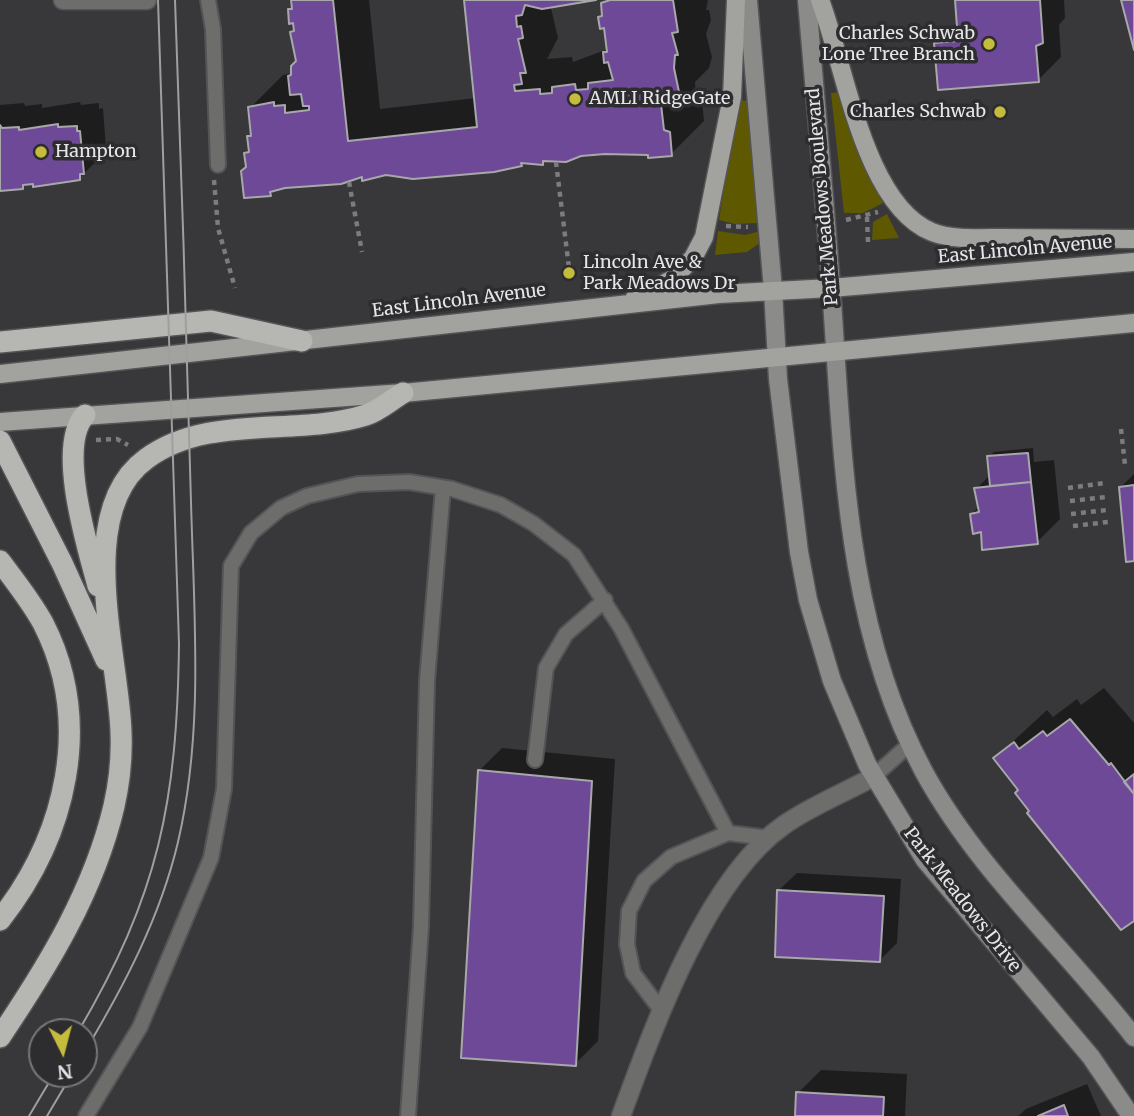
<!DOCTYPE html>
<html>
<head>
<meta charset="utf-8">
<style>
	body { margin:0 }
	#map { position:relative; width:1134px; height:1116px; overflow:hidden; background:#383739; font-family:Merriweather,serif }
	canvas { display:block }
	.north { position:absolute; left:28px; top:1018px; width:70px; height:70px; box-sizing:border-box; background:#2d2c2f; border:2px solid #777679; border-radius:50%; rotate:174deg; font-size:19px; font-weight:700; line-height:28px; text-align:center; color:#e6e5e7 }
	.north::after { content:''; display:block; margin:auto; width:24px; height:32px; background:#c5bc3d; clip-path:polygon(50% 0,100% 100%,50% 72%,0 100%) }
</style>
</head>
<body>
<div id="map">
<canvas width="1134" height="1116"></canvas>
<div class="north">N</div>
</div>
<script>
const c = document.querySelector('canvas').getContext('2d');
c.lineJoin = 'round';
function fillPath(path, color) { c.fillStyle = color; c.fill(path, 'evenodd'); }
function stroke(path, color, width, dash) { c.strokeStyle = color; c.lineWidth = width; c.lineCap = dash ? 'butt' : 'round'; c.setLineDash(dash || []); c.stroke(path); }
function write(font, color, halo, rows, align = 'center') {
  c.font = font + ' Merriweather,serif'; c.lineWidth = 7; c.setLineDash([]); c.textBaseline = 'middle'; c.strokeStyle = halo; c.fillStyle = color; for (const [text, x, y, turn = 0] of rows) {
    c.save(); c.translate(x, y); c.rotate((+turn || 0) * Math.PI / 180); c.textAlign = isNaN(turn) ? turn : align; if (halo) c.strokeText(text, 0, 0); c.fillText(text, 0, 0); c.restore();
  }
}
const green = new Path2D(`
	M843,92l40,111 -20,10h-19l-13,-120z
	M738,100l10,1 11,122 -24,1 -16,-4z
	M887,214l12,24 -27,2 1,-18z
	M718,231l27,4 16,-4v11l-14,10 -32,3z`);
const shadow = new Path2D(`
	M293,0h76l11,109 96,-11 -11,-98h124l-38,8 7,30 -11,21 25,-2 1,5 35,-13 -3,-23 -5,-9 7,-17h101l-2,10h3l2,10 -5,14 6,23 -3,11 -14,14 1,15 6,3 2,21 -33,33 -66,-2 -58,7 -15,5v-3h-8l-3,3 -158,11 -88,13 -5,6 -22,-26 -2,-15 4,-4 -1,-12 3,-3 -2,-26 33,-33 10,-2 5,-12 -6,-29 4,-3 -6,-19z
	M957,0h107l1,18 -6,7 2,32 -23,23 -102,-36 22,-22z
	M80,102l1,3 18,-2v6l4,-1 3,41 -3,6 -24,23 -13,1 -4,4 -27,2v-3l-8,1 -5,4 -22,3v-85l24,-2 1,3 17,-2v4z
	M1033,448l1,14 20,-2 6,59 -23,23 -55,-12 -11,-16 9,-8 -4,-17 14,-14 -1,-18 5,-5z
	M1134,474v86l-13,-73z
	M1104,688l30,35v195l-102,-107 -12,-21 -25,-32 52,-48 6,7 24,-18 4,6z
	M502,748l113,11 -17,282 -23,23 -96,-293z
	M797,873l104,6 -4,64 -18,18 -100,-71z
	M821,1070l86,4 -2,42h-108l1,-23z
	M1087,1084l14,32h-83l8,-7z`);
const building = new Path2D(`
	M291,0h42l15,141 129,-14 -13,-127h132l-54,9 -17,-4 -3,10 -6,1 1,11 4,-1 2,12 -5,1 8,34h-6l2,11 -8,1 1,6 25,-2v5l12,-1v-6l23,-3 1,6 12,-1v-6l25,-3 -5,-18 -4,1 -1,-11h4l-3,-24 -4,1 -2,-12 4,-1 -1,-13 9,-3h63l5,32 -6,1 6,22h-3l-1,13 5,24h-3l1,11 -16,1 3,26 6,2 2,24 -24,2v-3l-43,-1 -24,2 -15,6 -23,-1v4l-22,-2 1,3 -28,6 -81,7 -27,-4 -24,6v-4l-21,7 -56,4 -15,4 1,4 -27,2 -3,-27 5,-4 -2,-14 5,-1 -2,-16h4l-3,-29 26,-5v4l11,-1v8l24,-3v-4h-6l-2,-12 -11,1 -2,-19 3,-1v-9l5,-5 -6,-29 4,-1 -1,-8 -4,1 -1,-15h4z
	M955,0h85l3,43 -7,3 3,36 -101,8 -4,-47 24,-2z
	M1121,0h13v50z
	M58,124v3l19,-1v5h3l4,43h-4v6l-47,7v-3l-10,1v4l-23,2v-66l2,3 17,-1v3z
	M1028,453l3,29 -41,4 -3,-30z
	M1031,482l7,62 -56,6 -1,-18 -8,2 -3,-20 9,-2 -5,-24z
	M1134,485v76l-8,1 -7,-75z
	M1070,719l39,46 2,-2 23,31v127l-13,9 -94,-117 2,-2 -14,-18 3,-3 -25,-32 21,-16 5,7 24,-18 4,5z
	M478,770l114,11 -16,285 -115,-8z
	M1134,774v20l-10,-12z
	M777,890l107,6 -4,66 -105,-5z
	M796,1092l88,5 -1,19h-88z
	M1064,1105l4,11h-30z`);
const path = new Path2D(`
	M556,162l13,106
	M214,180l4,48 17,60
	M349,182l13,70
	M867,217l1,25
	M846,220l32,-8
	M726,226l22,1
	M1121,429l4,36
	M96,440l21,-1 11,6
	M1068,488l37,-5
	M1070,501l36,-4
	M1071,514l36,-4
	M1073,526l35,-4`);
const lane = new Path2D(`
	M208,0l5,29 5,136
	M535,760l11,-92 20,-34 39,-34
	M873,777l37,-33
	M661,1010l-28,-37 -6,-29 2,-33 15,-30 27,-24 57,-24 41,5
	M86,1116l54,-89 71,-169 13,-69 7,-223 20,-33 30,-25 26,-12 51,-12 51,-2 43,7 49,16 33,19 40,31 47,73 107,205
	M408,1116l13,-189 6,-246 16,-193`);
const street = new Path2D(`
	M63,0h84
	M621,1116c32,-87 85,-237 163,-291 27,-19 60,-32 89,-48`);
const secondary = new Path2D(`
	M748,0l25,290 5,89 21,173 9,48 24,81 35,83 58,96 166,197 40,59
	M807,0c8,96 17,191 24,287 12,163 13,337 93,485 54,99 142,177 210,265`);
const primary = new Path2D(`
	M820,0c25,65 44,205 112,232 20,8 48,6 69,6 44,0 89,1 133,1
	M634,299l37,-19 22,-22 11,-21 28,-140 4,-97
	M0,374l719,-80 112,-6 303,-26
	M0,422l403,-29 731,-70`);
const highway = new Path2D(`
	M0,342l211,-21 91,20
	M85,415c-29,31 3,133 13,171
	M0,441l62,122 44,97
	M0,561c15,20 31,40 43,62 51,100 23,213 -43,297
	M0,1037c48,-71 94,-146 114,-231 5,-22 8,-51 7,-74 -2,-74 -48,-220 25,-273 62,-46 150,-22 220,-44 13,-4 25,-15 37,-22`);
const tram = new Path2D(`
	M78,1032c81,-138 99,-230 101,-388l-21,-644
	M84,1053c40,-67 76,-135 94,-211 26,-111 16,-227 13,-340 -4,-167 -10,-335 -16,-502
	M29,1116l25,-42
	M47,1116l25,-42`);
const markers = [
	[989,44,7,"#c5bc3d"],
	[575,99,7,"#c5bc3d"],
	[1000,112,7,"#c5bc3d"],
	[41,152,7,"#c5bc3d"],
	[569,273,7,"#c5bc3d"]
];
const poiNames = [
	["Charles Schwab",975,34,"right"],
	["Lone Tree Branch",975,55,"right"],
	["AMLI RidgeGate",589,99],
	["Charles Schwab",986,112,"right"],
	["Hampton",55,152],
	["Lincoln Ave &",583,263],
	["Park Meadows Dr",583,284]
];
const streetNames = [
	["Park Meadows Boulevard",823,197,-95],
	["East Lincoln Avenue",1025,250,-5],
	["East Lincoln Avenue",459,301,-7],
	["Park Meadows Drive",962,900,52]
];
fillPath(green, '#5e5900');
fillPath(shadow, '#0007');
fillPath(building, '#6d4997');
stroke(building, '#a8a7aa', 2);
stroke(lane, '#545355', 18);
stroke(street, '#545355', 21);
stroke(secondary, '#545355', 21);
stroke(primary, '#545355', 21);
stroke(highway, '#545355', 24);
stroke(path, '#7c7b7d', 4.5, [5, 5]);
stroke(lane, '#6d6d6c', 14);
stroke(street, '#6d6d6c', 18);
stroke(secondary, '#8b8b89', 18);
stroke(primary, '#a2a29f', 18);
stroke(highway, '#b6b6b3', 21);
stroke(tram, '#9f9ea0', 2);
for (const [x, y, r, color] of markers) { const dot = new Path2D(); dot.arc(x, y, r, 0, 2 * Math.PI); c.fillStyle = color; c.fill(dot); stroke(dot, '#2d2c2f', 2.5); }
write('18px', '#e6e5e7', '#2d2c2f', poiNames, 'left');
write('18px', '#e6e5e7', '#2d2c2f', streetNames);
</script>
</body>
</html>
